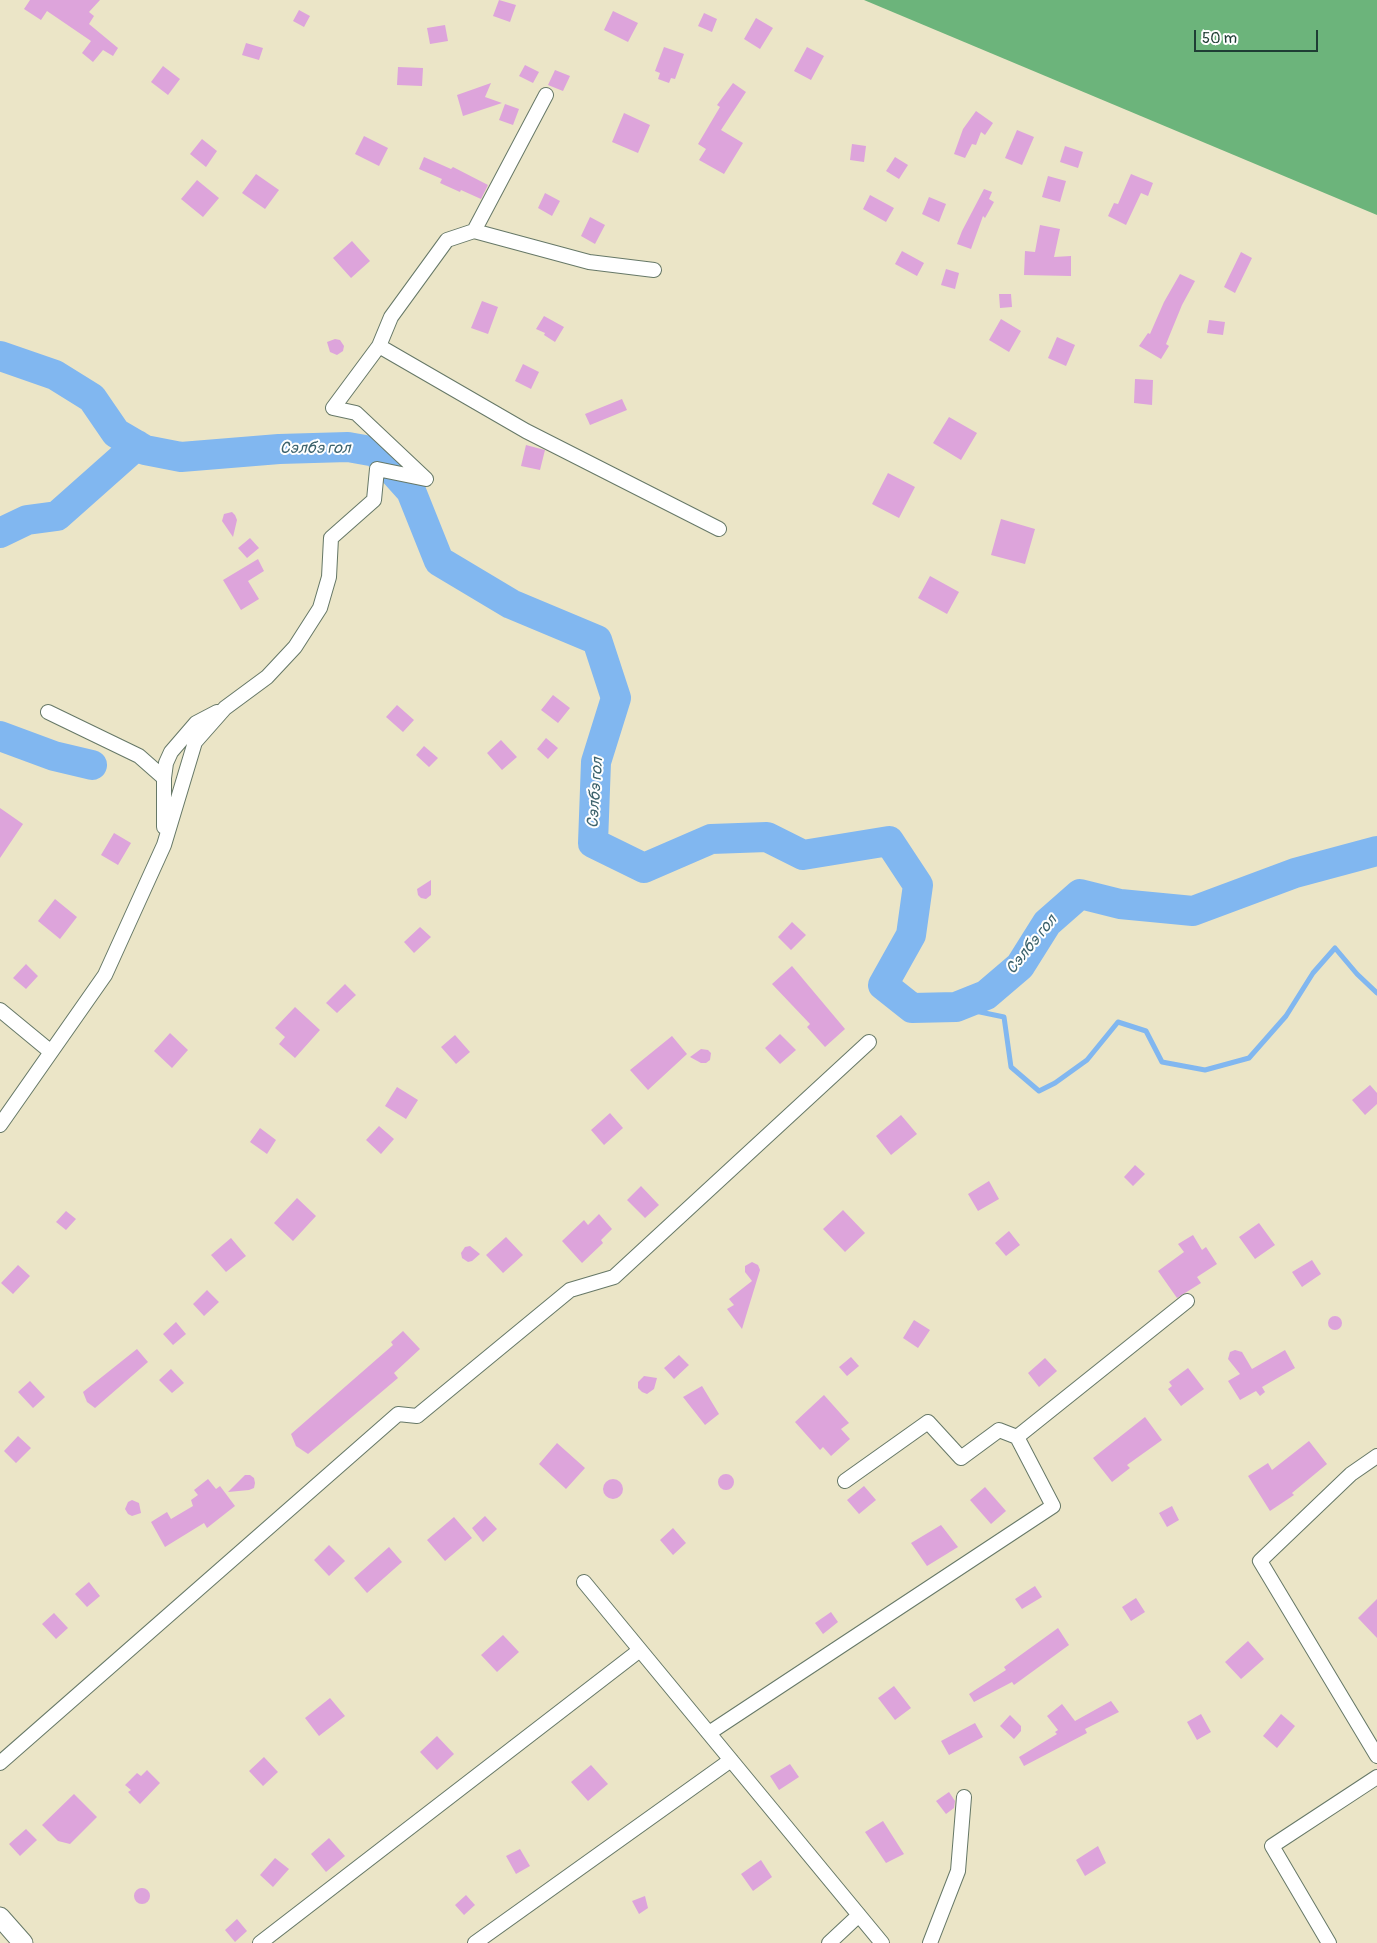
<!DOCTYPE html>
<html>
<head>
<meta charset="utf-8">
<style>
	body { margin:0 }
	#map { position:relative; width:1377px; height:1943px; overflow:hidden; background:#ebe5c7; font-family:Pangolin,sans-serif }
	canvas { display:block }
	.scale { position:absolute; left:1194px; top:30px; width:124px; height:22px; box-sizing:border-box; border:2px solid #1f3d34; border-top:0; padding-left:6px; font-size:15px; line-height:18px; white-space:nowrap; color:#1f3d34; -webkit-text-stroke:4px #fff; paint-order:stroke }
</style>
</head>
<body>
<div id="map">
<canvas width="1377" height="1943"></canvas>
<div class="scale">50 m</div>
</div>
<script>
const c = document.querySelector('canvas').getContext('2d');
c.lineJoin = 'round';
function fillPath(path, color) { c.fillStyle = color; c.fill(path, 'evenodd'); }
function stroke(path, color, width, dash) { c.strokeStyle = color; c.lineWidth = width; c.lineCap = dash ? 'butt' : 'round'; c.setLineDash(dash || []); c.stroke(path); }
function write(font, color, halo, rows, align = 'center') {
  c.font = font + ' Pangolin,sans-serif'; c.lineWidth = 4; c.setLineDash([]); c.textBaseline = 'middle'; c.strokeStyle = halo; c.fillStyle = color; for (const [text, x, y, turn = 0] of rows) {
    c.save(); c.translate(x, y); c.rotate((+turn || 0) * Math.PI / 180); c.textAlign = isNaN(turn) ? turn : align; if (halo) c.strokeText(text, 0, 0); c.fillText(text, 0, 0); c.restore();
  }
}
const forest = new Path2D(`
	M864,0h513v215z`);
const stream = new Path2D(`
	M956,1007l48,10 7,50 28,24 16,-8 32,-23 31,-38 28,9 16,31 43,8 44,-12 37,-42 27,-43 22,-25 22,26 20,19`);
const river = new Path2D(`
	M0,356l55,19 37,23 24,35 29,17 36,7 98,-8 69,-2 28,5 35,39 28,70 72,43 86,36 19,58 -20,64 -3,81 51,25 67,-29 56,-2 36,18 86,-14 29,44 -7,50 -28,50 29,23 44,-1 30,-12 34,-29 27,-43 33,-29 40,10 73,7 102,-38 82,-22
	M0,533l27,-13 30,-4 80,-71
	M0,736l54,20 38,9`);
const building = new Path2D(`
	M30,0h70l-11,12 5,4 -5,8 29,24 -5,8 -10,-6 -10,12 -11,-9 9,-12 -44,-30 -6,9 -17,-11z
	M499,0l17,5 -6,17 -17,-6z
	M299,10l11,6 -6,11 -11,-6z
	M613,11l25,12 -10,19 -24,-12z
	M704,13l13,6 -5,13 -14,-6z
	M756,18l17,10 -13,21 -16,-10z
	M445,25l3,16 -18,3 -3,-16z
	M246,43l17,5 -4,12 -17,-5z
	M664,47l20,7 -9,25 -4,-1 -2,5 -11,-4 2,-6 -5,-2z
	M807,47l17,9 -13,24 -17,-9z
	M525,65l14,7 -6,11 -14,-7z
	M163,66l17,13 -12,16 -17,-13z
	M398,67l25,1 -1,18 -25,-1z
	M555,70l15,6 -7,15 -15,-6z
	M491,83l-6,14 17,6 -39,13 -6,-21z
	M733,83l13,9 -25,38 22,13 -19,31 -25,-14 7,-11 -8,-5 22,-37 -3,-2z
	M505,104l14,5 -6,16 -14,-5z
	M976,111l17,12 -8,12 -4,-3 -5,13 -4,-1 -7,14 -11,-4 9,-25z
	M624,113l26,12 -12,28 -26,-11z
	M1017,130l17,7 -12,28 -17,-7z
	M364,136l24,12 -9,18 -24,-12z
	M202,139l15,12 -11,16 -16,-13z
	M852,144l14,2 -2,16 -14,-2z
	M1065,146l18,6 -5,16 -18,-6z
	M424,157l27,12 2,-2 35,18 -7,14 -20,-9 -1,2 -20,-9 2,-4 -23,-10z
	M895,157l13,8 -9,14 -13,-8z
	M256,174l23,16 -14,19 -23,-16z
	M1131,174l22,9 -5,13 -7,-3 -15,32 -18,-9 6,-13 4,1z
	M1048,176l18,5 -6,21 -18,-5z
	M197,180l22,18 -16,19 -22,-18z
	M984,189l8,3 -3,7 5,3 -9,16 -2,-2 -12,33 -14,-5 5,-13z
	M545,193l15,8 -8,15 -14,-8z
	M870,195l24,13 -8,14 -23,-13z
	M929,197l17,7 -7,18 -17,-8z
	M590,217l15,8 -10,19 -14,-8z
	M1040,225l20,4 -6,28 17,-1v20l-47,-1 1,-24 10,1z
	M352,241l18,20 -19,17 -18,-20z
	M902,251l22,12 -7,13 -22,-12z
	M1241,252l11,6 -17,35 -11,-6z
	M946,269l13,4 -4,16 -14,-4z
	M1180,274l15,7 -13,24 -16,39 3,2 -8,13 -22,-13 9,-13 2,1 14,-32z
	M999,294h12l1,13 -12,1z
	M482,301l16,6 -10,27 -17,-6z
	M544,316l20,11 -9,15 -11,-7 1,-2 -9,-4z
	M1001,319l20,12 -12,21 -20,-12z
	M1209,320l16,2 -2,13 -16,-2z
	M1057,337l18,8 -9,21 -18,-8z
	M335,339l5,1 4,6 -1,5 -6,4 -7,-3 -3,-10z
	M523,364l16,8 -8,17 -16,-8z
	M1135,379l18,1 -1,25 -18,-2z
	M622,399l5,11 -37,15 -5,-11z
	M949,417l28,16 -16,27 -28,-17z
	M526,445l19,5 -5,20 -19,-4z
	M888,473l27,14 -16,31 -27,-14z
	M232,512l3,3 2,5 -4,17 -11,-16 2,-7z
	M1001,519l34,10 -10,35 -34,-9z
	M250,538l9,10 -12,10 -9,-10z
	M258,559l6,12 -16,10 11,18 -18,11 -18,-30z
	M930,576l29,16 -12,22 -29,-16z
	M553,695l17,13 -12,15 -17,-13z
	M397,705l17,15 -11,12 -17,-15z
	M546,738l12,10 -10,11 -11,-10z
	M501,740l16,17 -15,13 -15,-17z
	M424,746l14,12 -9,9 -13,-12z
	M0,808l23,16 -23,34z
	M114,833l17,10 -13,22 -17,-10z
	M431,880v15l-5,4 -5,-1 -3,-3 -1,-6z
	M55,899l22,18 -17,22 -22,-18z
	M792,922l14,13 -15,15 -13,-13z
	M420,927l11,10 -17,16 -10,-11z
	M26,964l12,12 -12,13 -13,-11z
	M792,966l53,63 -20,18 -18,-20 3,-3 -38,-40z
	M345,984l11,11 -19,18 -11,-10z
	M295,1007l25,23 -25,28 -16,-14 6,-7 -10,-9z
	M170,1033l18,17 -16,18 -18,-17z
	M780,1034l16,16 -16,14 -15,-16z
	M455,1035l15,17 -14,12 -15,-17z
	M672,1036l15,18 -39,36 -18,-20z
	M701,1049l7,1 3,3 -1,7 -4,3h-5l-11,-6z
	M1370,1085l7,8v11l-12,11 -13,-15z
	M397,1087l21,13 -12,19 -21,-13z
	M610,1113l13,15 -19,17 -13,-15z
	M901,1115l16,19 -26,21 -15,-19z
	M379,1126l15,13 -13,15 -15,-14z
	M260,1128l16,12 -9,14 -17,-12z
	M1135,1165l10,9 -12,12 -9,-9z
	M989,1181l10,18 -21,12 -10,-17z
	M641,1186l18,19 -14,13 -18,-18z
	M297,1198l19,18 -23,25 -19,-18z
	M843,1210l22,23 -20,19 -22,-23z
	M66,1211l10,8 -10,11 -10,-8z
	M599,1214l13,15 -11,11 2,3 -21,20 -20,-22 22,-21 4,5z
	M1259,1223l16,22 -20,14 -16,-22z
	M1009,1231l11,14 -14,11 -11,-13z
	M1193,1235l9,15 4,-3 11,17 -20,13 4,6 -24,15 -19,-27 26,-19 -6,-8z
	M506,1237l17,18 -20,18 -17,-18z
	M231,1238l15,18 -20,16 -15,-17z
	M470,1246l10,8 -8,7 -4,1 -6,-4 -1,-5 4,-6z
	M1312,1260l9,14 -19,13 -10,-15z
	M752,1262l6,3 2,5 -18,59 -15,-20 7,-4 -5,-6 23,-18 -7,-9v-6z
	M18,1265l12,11 -17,18 -12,-11z
	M207,1290l12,12 -15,14 -11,-12z
	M1328 1323a7 7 0 1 1 14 0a7 7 0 1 1-14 0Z
	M914,1320l16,10 -12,18 -15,-10z
	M176,1322l10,12 -13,11 -10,-11z
	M403,1331l17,18 -26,24 4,5 -90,76 -12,-8 -5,-12 102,-89 -2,-3z
	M137,1349l11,13 -53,46 -8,-6 -4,-10z
	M1235,1350l7,2 10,17 33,-19 10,18 -33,19 3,5 -5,4 -4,-5 -16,9 -12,-19 12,-7 -12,-15 2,-7z
	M679,1355l10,10 -15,14 -10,-11z
	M851,1357l8,9 -12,10 -8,-9z
	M1045,1358l12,13 -18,16 -11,-14z
	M1188,1368l16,21 -23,17 -13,-17 4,-3 -3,-4z
	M171,1369l13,14 -12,10 -13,-13z
	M644,1376l13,2 -3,11 -7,5 -5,-2 -4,-4v-6z
	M30,1381l15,16 -12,11 -15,-16z
	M702,1386l17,28 -14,11 -22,-28z
	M824,1395l25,28 -8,6 9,10 -19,17 -8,-9 -3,3 -25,-28z
	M1145,1417l17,23 -35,25 3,3 -18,14 -19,-24z
	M18,1436l13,12 -15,15 -12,-12z
	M1309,1441l18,23 -35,29 2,2 -24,16 -22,-35 20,-13 4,7z
	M557,1443l28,25 -19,21 -27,-25z
	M718 1482a8 8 0 1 1 16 0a8 8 0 1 1-16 0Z
	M245,1475h5l4,3 1,5 -1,5 -5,2 -21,2z
	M208,1479l8,10 4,-3 15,20 -28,22 -3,-5 -39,24 -14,-25 16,-10 4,7 22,-13 -2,-6 7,-5 -4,-5z
	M603 1489a10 10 0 1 1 20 0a10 10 0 1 1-20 0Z
	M864,1486l12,14 -17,14 -12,-14z
	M985,1487l21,24 -15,13 -21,-24z
	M132,1500l7,3 2,10 -9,3 -4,-2 -3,-5 3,-7z
	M1172,1506l7,14 -12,7 -8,-14z
	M485,1516l12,13 -14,13 -11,-14z
	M454,1517l18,21 -27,23 -18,-21z
	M941,1525l17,22 -31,19 -16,-23z
	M673,1528l13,15 -13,12 -13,-15z
	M329,1545l16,16 -16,15 -15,-16z
	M389,1547l13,15 -35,31 -13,-15z
	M89,1582l11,14 -13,11 -12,-13z
	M1035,1586l7,11 -20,12 -7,-10z
	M1136,1598l9,14 -14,9 -9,-14z
	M1377,1599v39l-19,-20z
	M831,1612l7,10 -15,12 -8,-11z
	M54,1613l14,15 -12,11 -14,-15z
	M1058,1628l11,17 -55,40 -2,-3 -38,20 -5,-8 37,-24 -2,-3z
	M503,1635l16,17 -22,20 -16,-17z
	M1248,1641l16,18 -23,20 -16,-17z
	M894,1686l17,22 -16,12 -17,-22z
	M330,1698l15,18 -26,20 -14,-18z
	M1111,1701l8,11 -34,17 2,4 -63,33 -5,-9 38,-23 -2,-2 3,-2 -11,-14 15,-12 13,17z
	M1201,1714l10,18 -14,8 -10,-18z
	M1281,1714l14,12 -18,22 -14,-12z
	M1010,1715l11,11v5l-7,8 -14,-13z
	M975,1723l8,14 -34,18 -8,-14z
	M437,1736l17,18 -17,16 -17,-18z
	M264,1757l14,15 -15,14 -14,-15z
	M790,1764l9,13 -20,13 -9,-14z
	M591,1765l17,19 -20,17 -17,-19z
	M147,1770l13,13 -20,21 -12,-12 3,-2 -6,-5 12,-12 4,3z
	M949,1792l6,9 -1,7 -8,6 -10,-13z
	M74,1794l23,23 -27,27 -12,-3 -16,-16z
	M883,1821l21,33 -18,9 -21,-31z
	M26,1829l11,11 -17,16 -11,-12z
	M329,1838l16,18 -19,16 -15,-18z
	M1098,1846l8,17 -21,13 -9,-16z
	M520,1849l10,17 -14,8 -10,-18z
	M275,1858l14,11 -16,18 -13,-12z
	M761,1860l11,17 -19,14 -12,-17z
	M134 1896a8 8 0 1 1 16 0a8 8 0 1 1-16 0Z
	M466,1895l9,10 -11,10 -9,-10z
	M645,1896l3,12 -9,6 -7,-13z
	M237,1919l10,12 -12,11 -10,-12z`);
const minor = new Path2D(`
	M474,231l72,-136
	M379,346l12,-29 56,-77 27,-9 115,31 65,8
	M48,712l91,44 25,22
	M164,827v-49l2,-15 5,-11 25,-29 21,-11
	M0,1010l51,42
	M0,1125l105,-150 59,-130 31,-103 30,-34 42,-31 28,-30 25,-39 9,-31 2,-39 43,-38 3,-31 49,10 -70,-66 -23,-5 46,-62 147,85 193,98
	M1377,1456l-26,18 -91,87 117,195
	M845,1481l83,-59 33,36 38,-28 18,7
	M584,1582l298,361
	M709,1733l344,-227 -36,-69 170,-136
	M0,1763l398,-349 19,2 153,-126 44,-13 255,-235
	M260,1943l380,-293
	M475,1943l256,-183
	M829,1943l30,-28
	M930,1943l28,-72 6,-74
	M1329,1943l-57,-97 105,-69`);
const secondary = new Path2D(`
	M0,1917l23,26`);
const waterNames = [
	["Сэлбэ гол",315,449],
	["Сэлбэ гол",596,793,-86],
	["Сэлбэ гол",1032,945,-51]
];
fillPath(forest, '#6cb47b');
stroke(stream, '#81b7f0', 5);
stroke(river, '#81b7f0', 30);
fillPath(building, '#dda4db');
stroke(minor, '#667867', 16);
stroke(secondary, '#667867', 21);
stroke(minor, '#fff', 14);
stroke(secondary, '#fff', 19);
write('italic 16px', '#3c626c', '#fff', waterNames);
</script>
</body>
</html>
